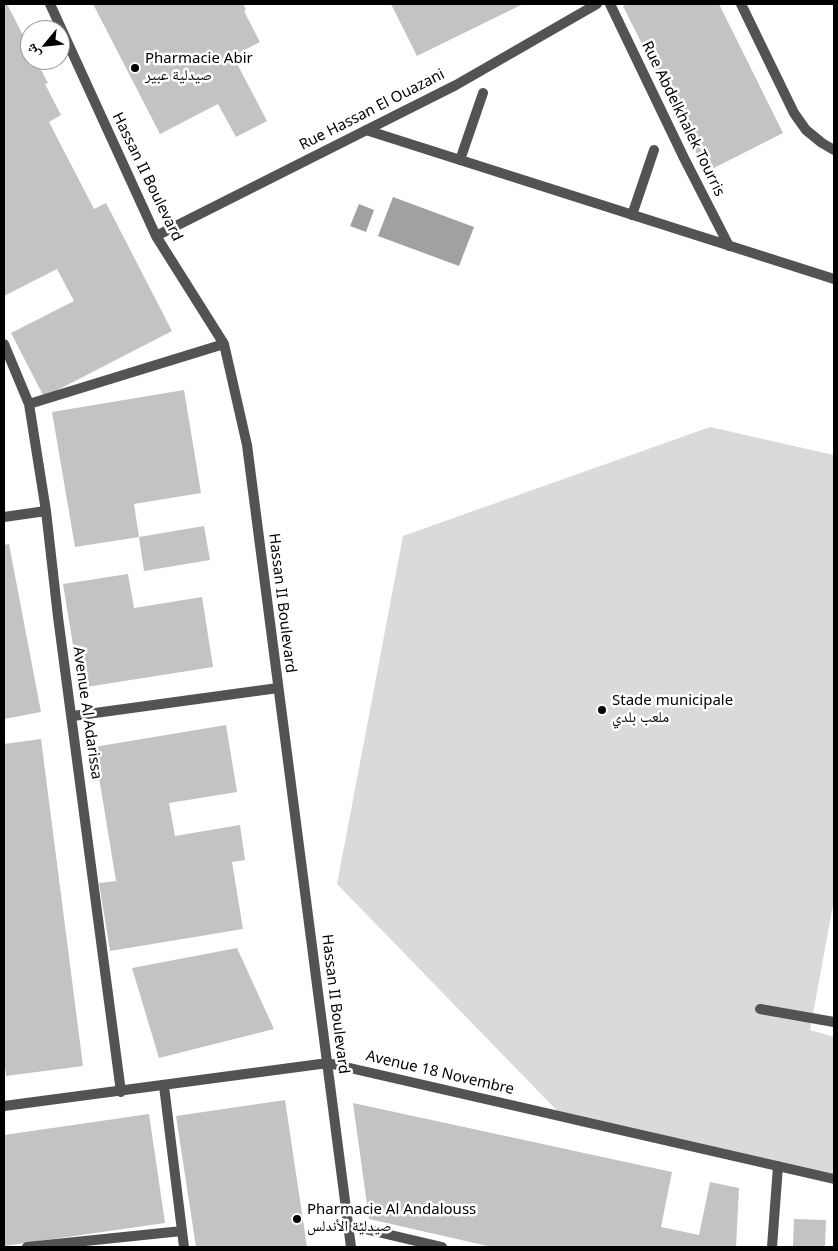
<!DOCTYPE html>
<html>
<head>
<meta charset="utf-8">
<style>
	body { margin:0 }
	#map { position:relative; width:838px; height:1251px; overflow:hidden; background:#fff; font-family:"Noto Sans","Noto Naskh Arabic",sans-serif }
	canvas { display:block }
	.frame { position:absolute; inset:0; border:5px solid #000; pointer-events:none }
	.north { position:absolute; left:20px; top:20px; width:50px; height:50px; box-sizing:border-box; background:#fff; border:1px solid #999; border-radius:50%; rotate:242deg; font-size:14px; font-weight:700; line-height:20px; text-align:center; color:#000 }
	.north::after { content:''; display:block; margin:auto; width:18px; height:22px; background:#000; clip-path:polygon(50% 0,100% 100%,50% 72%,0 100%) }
</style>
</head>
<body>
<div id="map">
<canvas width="838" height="1251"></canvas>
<div class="frame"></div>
<div class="north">ش</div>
</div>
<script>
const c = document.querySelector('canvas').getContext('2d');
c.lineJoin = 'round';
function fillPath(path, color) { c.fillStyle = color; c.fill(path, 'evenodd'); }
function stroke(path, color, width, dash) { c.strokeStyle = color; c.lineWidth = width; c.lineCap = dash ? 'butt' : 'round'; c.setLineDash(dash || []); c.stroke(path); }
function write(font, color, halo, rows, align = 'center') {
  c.font = font + ' "Noto Sans","Noto Naskh Arabic",sans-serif'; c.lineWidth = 5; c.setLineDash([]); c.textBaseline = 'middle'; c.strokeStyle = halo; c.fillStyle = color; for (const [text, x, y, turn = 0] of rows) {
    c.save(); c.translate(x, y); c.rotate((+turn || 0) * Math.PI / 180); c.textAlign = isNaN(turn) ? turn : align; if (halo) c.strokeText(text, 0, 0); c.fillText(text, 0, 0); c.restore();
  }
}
const green = new Path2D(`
	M710,427l124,28v445l-24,130 24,7v145l-264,-58 -233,-240 66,-348z`);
const water = new Path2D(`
	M393,197l81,30 -15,39 -81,-30z
	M359,204l15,6 -8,22 -16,-6z`);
const building = new Path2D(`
	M4,4h3l23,45v11h6l12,23 -3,1 16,31 -12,7 45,87 12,-6 66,128 -128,66 -33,-64 63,-32 -17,-32 -53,27z
	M93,4h150l3,6 -2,1 16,31 -27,14 34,65 -31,16 -18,-33 -58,30z
	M391,4h132l-106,52z
	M628,4h91l64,129 -77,39 -83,-166z
	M184,390l17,103 -67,11 5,33 -64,10 -23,-135z
	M204,526l6,34 -66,11 -5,-34z
	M9,544l32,168 -37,7v-174z
	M128,574l6,34 68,-11 11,70 -133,21 -17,-104z
	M226,725l11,67 -68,11 6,33 65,-11 5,35 -13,2 11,67 -133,22 -11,-68 17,-2 -22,-134z
	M41,739l42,327 -77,10 -2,-20v-312z
	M237,948l37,81 -115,29 -27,-90z
	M285,1100l22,147h-111l-20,-131z
	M353,1103l319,69 -11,55 38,8 11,-53 29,6 -3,59h-244l-123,-28z
	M149,1114l16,109 -161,23v-111z
	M794,1219l32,1 -1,27h-32z`);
const service = new Path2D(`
	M460,160l23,-67
	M632,215l22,-65
	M760,1009l74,13`);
const minor = new Path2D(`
	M50,4l106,232 68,108 23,101 104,802
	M610,4l74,154 45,88
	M741,4l53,109 12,17 16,13 12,7
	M366,130l468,149
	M156,236l300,-151 141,-81
	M4,344l25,60 17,107 12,106 63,475
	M29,404l195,-60
	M4,517l42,-6
	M73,716l205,-28
	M164,1086l20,161
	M4,1106l324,-43 506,116
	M348,1225l94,22
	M27,1247l155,-16
	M772,1247l6,-81`);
const markers = [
	[135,68,5,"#000"],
	[602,710,5,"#000"],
	[297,1219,5,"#000"]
];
const poiNames = [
	["Pharmacie Abir",145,59],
	["صيدلية عبير",145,76],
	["Stade municipale",612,701],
	["ملعب بلدي",612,718],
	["Pharmacie Al Andalouss",307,1210],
	["صيدلية الأندلس",307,1227]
];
const streetNames = [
	["Rue Hassan El Ouazani",372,110,-27],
	["Rue Abdelkhalek Tourris",683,119,64],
	["Hassan II Boulevard",147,177,64],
	["Hassan II Boulevard",282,603,83],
	["Avenue Al Adarissa",87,713,82],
	["Hassan II Boulevard",335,1004,83],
	["Avenue 18 Novembre",440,1073,13]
];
fillPath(green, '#dadada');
fillPath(water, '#a1a1a1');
fillPath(building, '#c3c3c3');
stroke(service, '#535353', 10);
stroke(minor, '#535353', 10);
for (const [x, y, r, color] of markers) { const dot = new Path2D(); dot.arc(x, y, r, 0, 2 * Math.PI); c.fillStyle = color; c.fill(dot); stroke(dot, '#fff', 2); }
write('15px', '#000', '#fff', poiNames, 'left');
write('15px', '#000', '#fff', streetNames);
</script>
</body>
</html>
